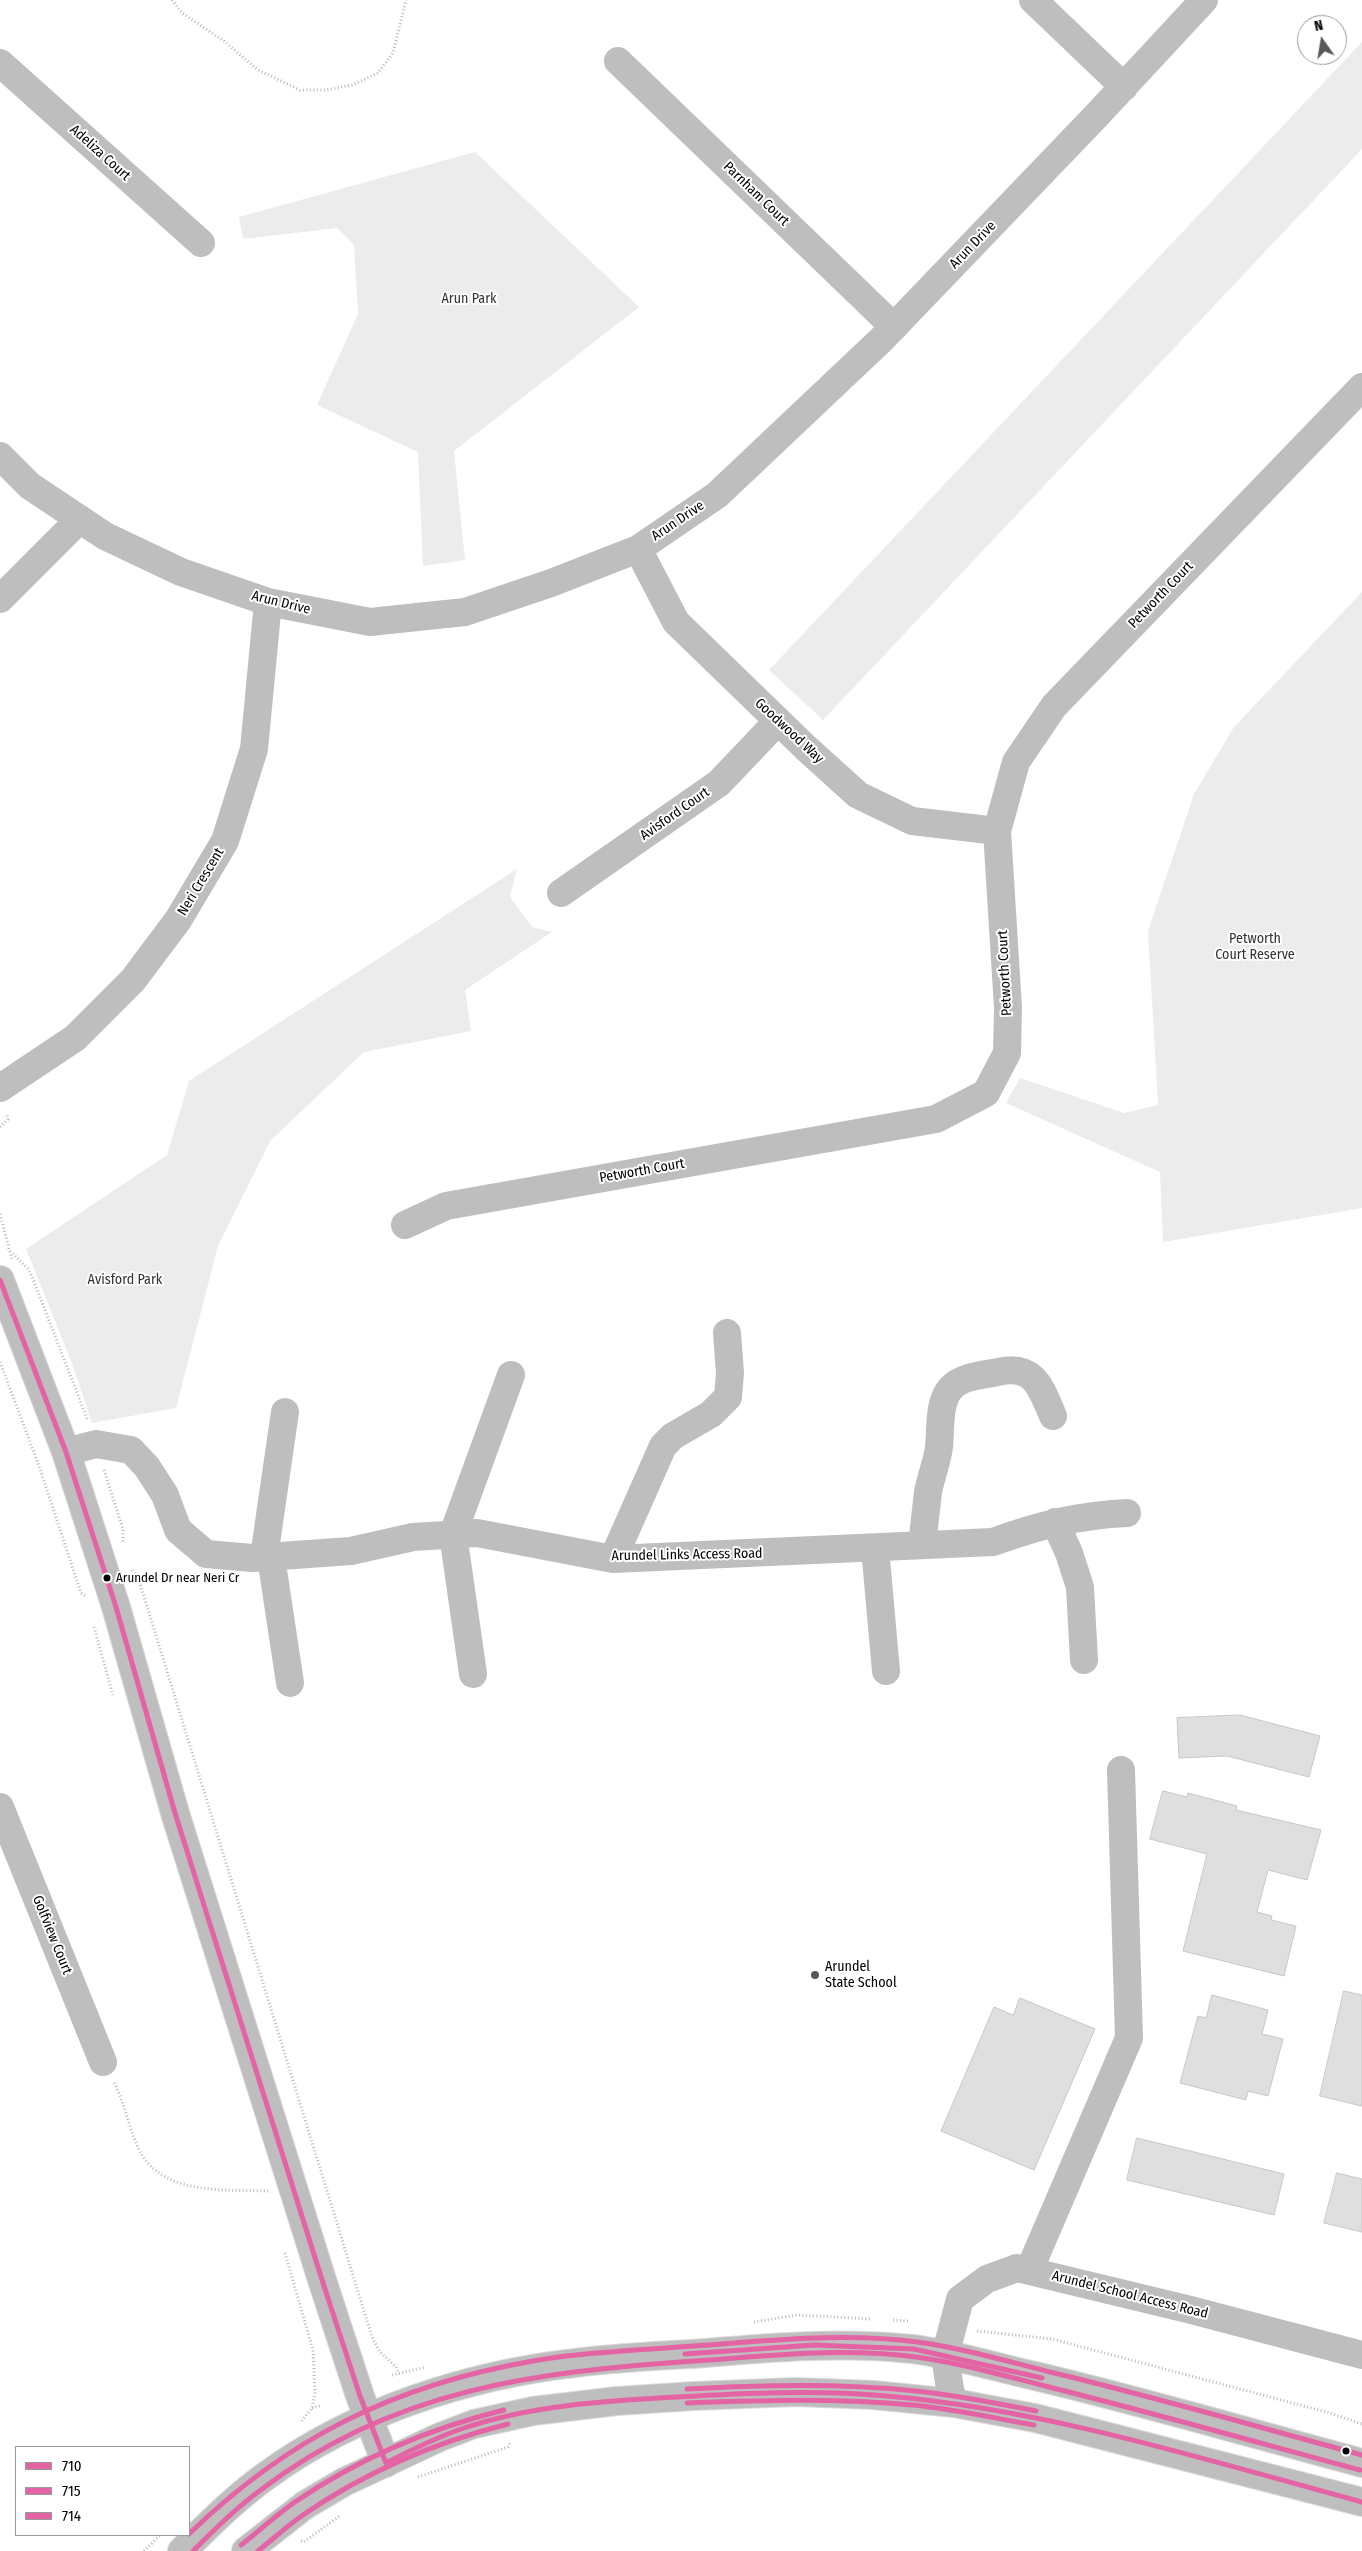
<!DOCTYPE html>
<html>
<head>
<meta charset="utf-8">
<style>
	body { margin:0 }
	#map { position:relative; width:1362px; height:2551px; overflow:hidden; background:#fff; font-family:"Fira Sans Condensed",sans-serif }
	canvas { display:block }
	.legend { position:absolute; left:15px; top:2446px; width:175px; height:90px; box-sizing:border-box; background:#fff; border:1px solid #999; margin:0; padding:6px 9px; list-style:none; font-size:15px; color:#000 }
	.legend li { display:flex; align-items:center; gap:10px; height:25px }
	.legend b { width:25px; border:1px solid #999 }
	.north { position:absolute; left:1297px; top:15px; width:50px; height:50px; box-sizing:border-box; background:#fff; border:1px solid #999; border-radius:50%; rotate:347deg; font-size:14px; font-weight:700; line-height:20px; text-align:center; color:#000 }
	.north::after { content:''; display:block; margin:auto; width:18px; height:22px; background:#595959; clip-path:polygon(50% 0,100% 100%,50% 72%,0 100%) }
</style>
</head>
<body>
<div id="map">
<canvas width="1362" height="2551"></canvas>
<ul class="legend">
<li><b style="height:6px;background:#e463a4"></b>710</li>
<li><b style="height:6px;background:#e463a4"></b>715</li>
<li><b style="height:6px;background:#e463a4"></b>714</li>
</ul>
<div class="north">N</div>
</div>
<script>
const c = document.querySelector('canvas').getContext('2d');
c.lineJoin = 'round';
function fillPath(path, color) { c.fillStyle = color; c.fill(path, 'evenodd'); }
function stroke(path, color, width, dash) { c.strokeStyle = color; c.lineWidth = width; c.lineCap = dash ? 'butt' : 'round'; c.setLineDash(dash || []); c.stroke(path); }
function write(font, color, halo, rows, align = 'center') {
  c.font = font + ' "Fira Sans Condensed",sans-serif'; c.lineWidth = 4; c.setLineDash([]); c.textBaseline = 'middle'; c.strokeStyle = halo; c.fillStyle = color; for (const [text, x, y, turn = 0] of rows) {
    c.save(); c.translate(x, y); c.rotate((+turn || 0) * Math.PI / 180); c.textAlign = isNaN(turn) ? turn : align; if (halo) c.strokeText(text, 0, 0); c.fillText(text, 0, 0); c.restore();
  }
}
const green = new Path2D(`
	M1362,42v107l-539,571 -54,-50z
	M475,152l164,155 -185,144 11,109 -42,6 -5,-114 -101,-47 41,-91 -4,-69 -17,-17 -94,11 -4,-22z
	M1362,592v616l-199,34 -3,-70 -154,-69 14,-25 104,35 34,-8 -10,-174 46,-137 40,-67z
	M517,869l-7,28 22,30 20,5 -87,58 6,41 -107,21 -94,89 -52,105 -42,162 -84,15 -19,-57 -47,-117 141,-94 22,-74z`);
const building = new Path2D(`
	M1240,1715l80,21 -11,41 -82,-21 -48,2 -2,-40z
	M1163,1791l24,6 1,-4 49,13 -1,4 85,20 -14,50 -39,-10 -11,42 15,4 -1,4 25,6 -12,50 -101,-25 24,-97 -57,-15z
	M1344,1991l18,4v111l-42,-10z
	M1212,1995l56,15 -6,24 21,5 -15,57 -20,-5 -2,9 -66,-17 18,-67 8,2z
	M1020,1998l75,31 -61,141 -93,-39 53,-124 19,8z
	M1137,2138l147,36 -10,41 -147,-35z
	M1337,2173l25,6v53l-38,-9z`);
const path = new Path2D(`
	M172,0l10,13 42,28 34,29 42,20h26l26,-5 26,-12 15,-20 13,-53
	M0,1127l8,-8 -1,-4
	M0,1214l12,46
	M10,1251l19,19 4,9 55,142
	M0,1362l39,104 42,127 6,4
	M104,1470l19,59v14
	M132,1570l6,7 234,760 7,14 17,16 3,7
	M94,1627l19,68
	M114,2083c12,21 16,53 28,72 26,41 84,34 127,36
	M285,2253l28,97 2,43 -3,15 -12,15
	M893,2320l16,1
	M754,2322l43,-7 75,4
	M977,2331l75,8 278,74 32,11
	M392,2375l34,-8
	M312,2408l10,-3
	M418,2477l90,-30 3,-6
	M301,2541l3,1 37,-27
	M144,2551l16,-16`);
const minor = new Path2D(`
	M1033,0l91,87
	M618,61l276,266
	M0,63l201,180
	M0,456l30,30 75,50 76,36 87,30 102,20 95,-10 86,-29 87,-34 79,-54 165,-156 215,-224 107,-115
	M638,549l38,73 130,126 52,47 54,26 85,10
	M0,599l80,-80
	M561,893l158,-110 59,-62
	M0,1088l75,-50 58,-58 45,-60 47,-79 29,-92 14,-147
	M405,1225l41,-19 490,-87 50,-26 21,-40 1,-45 -11,-177 19,-69 38,-56 308,-319
	M66,1452l30,-8 35,6 16,17 18,28 13,35 28,24 46,4 99,-7 62,-14 64,-4 136,26 380,-17c44,-16 86,-27 134,-29
	M1055,1522l14,31 11,34 4,73
	M922,1545c2,-17 4,-36 6,-53 3,-15 9,-30 11,-45 2,-18 -1,-45 12,-59 11,-12 32,-13 47,-16 36,-9 43,16 55,44
	M875,1548l11,123
	M264,1557l21,-145
	M271,1557l19,126
	M613,1559l50,-113 10,-10 38,-22 17,-17 2,-24 -3,-40
	M473,1674l-20,-140 58,-159
	M0,1807l103,255
	M1029,2271l100,-233 -8,-268
	M954,2403l-4,-14 -5,-33 15,-57 27,-20 30,-11 174,42 171,45`);
const major = new Path2D(`
	M0,1280l66,172 50,155 59,206 148,470 37,113 26,67
	M182,2551c27,-26 53,-53 84,-75 87,-64 202,-101 309,-113 39,-5 79,-7 118,-9 73,-6 147,-13 219,-5 41,5 83,18 123,27 110,26 218,58 327,87
	M246,2551l59,-46 39,-23 96,-45 34,-13 59,-13 84,-10 77,-5 102,-4 77,3 81,8 81,15 327,84`);
const bus1 = new Path2D(`
	M0,1280l66,172 50,155 59,206 148,470 37,113 26,67c25,-13 51,-26 78,-35 68,-23 141,-27 213,-31 70,-4 140,-7 210,-1 162,14 319,64 475,106
	M685,2354l129,-9 100,4 128,29`);
const bus2 = new Path2D(`
	M687,2403c76,-3 151,-5 226,2 41,4 81,13 121,20
	M193,2551c22,-22 44,-44 69,-62 131,-100 274,-117 432,-128 74,-5 148,-14 222,-4 45,6 89,19 133,30 104,26 207,55 311,83
	M258,2551c15,-12 29,-25 45,-36 61,-42 133,-73 205,-91`);
const bus3 = new Path2D(`
	M687,2389c76,-4 152,-6 229,2 40,4 80,12 120,20
	M189,2534c100,-97 206,-149 344,-173 53,-9 106,-11 160,-15 74,-5 149,-14 224,-4 45,6 89,19 133,30 105,25 208,55 312,83
	M241,2545c18,-14 35,-30 54,-43 63,-43 136,-74 209,-92`);
const markers = [
	[107,1578,4.5,"#000"],
	[815,1975,5,"#595959"],
	[1346,2451,4.5,"#000"]
];
const busNames = [
	["Arundel Dr near Neri Cr",116,1578]
];
const streetNames = [
	["Adeliza Court",100,153,42],
	["Parnham Court",756,194,44],
	["Arun Drive",973,245,-46],
	["Arun Drive",678,521,-34],
	["Petworth Court",1161,595,-46],
	["Arun Drive",281,603,14],
	["Goodwood Way",789,731,43],
	["Avisford Court",675,814,-35],
	["Neri Crescent",201,882,-59],
	["Petworth Court",1005,973,-93],
	["Petworth Court",642,1171,-10],
	["Arundel Links Access Road",687,1555,-1],
	["Golfview Court",52,1935,68],
	["Arundel School Access Road",1130,2295,14]
];
const parkNames = [
	["Arun Park",469,299],
	["Petworth",1255,939],
	["Court Reserve",1255,955],
	["Avisford Park",125,1280]
];
const poiNames = [
	["Arundel",825,1967],
	["State School",825,1983]
];
fillPath(green, '#ececec');
fillPath(building, '#dfdfdf');
stroke(building, '#c7c7c7', 1);
stroke(major, '#dbdbdb', 30);
stroke(path, '#b9b9b9', 3, [1, 2.5]);
stroke(minor, '#bebebe', 28);
stroke(major, '#bebebe', 28);
stroke(bus1, '#e463a4', 5);
stroke(bus2, '#e463a4', 5);
stroke(bus3, '#e463a4', 5);
for (const [x, y, r, color] of markers) { const dot = new Path2D(); dot.arc(x, y, r, 0, 2 * Math.PI); c.fillStyle = color; c.fill(dot); stroke(dot, '#fff', 2); }
write('13px', '#000', '#fff', busNames, 'left');
write('14px', '#000', '#fff', streetNames);
write('14px', '#333', '#fff', parkNames);
write('14px', '#000', '#fff', poiNames, 'left');
</script>
</body>
</html>
